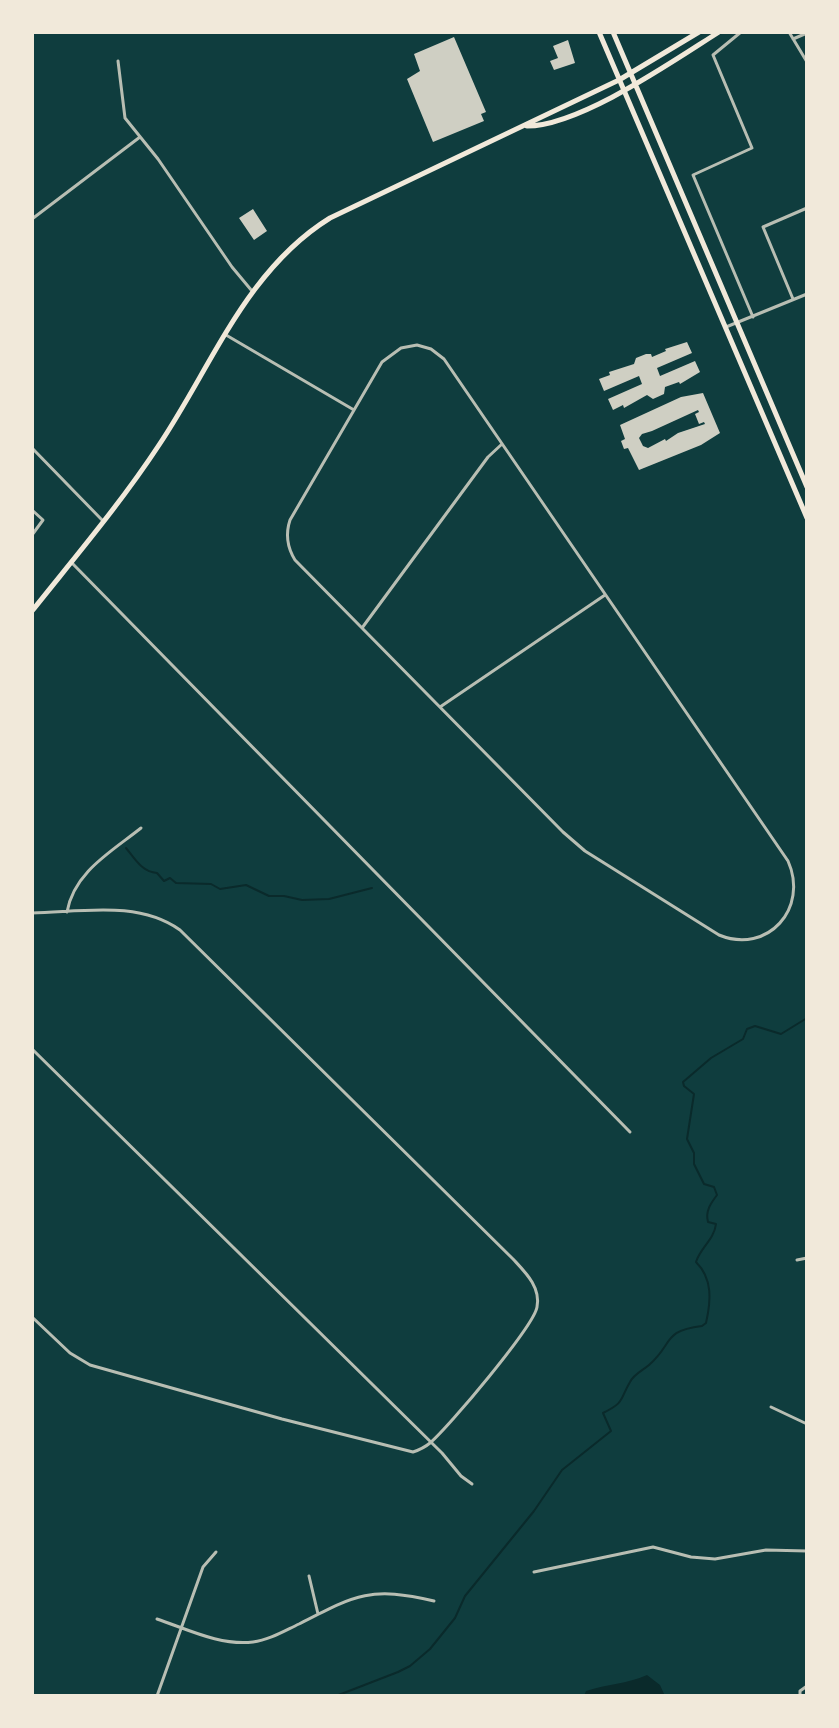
<!DOCTYPE html>
<html>
<head>
<meta charset="utf-8">
<style>
	body { margin:0 }
	#map { position:relative; width:839px; height:1728px; overflow:hidden; background:#0f3d3e; font-family:Arial,sans-serif }
	canvas { display:block }
	.frame { position:absolute; inset:0; border:34px solid #f1e9da; pointer-events:none }
</style>
</head>
<body>
<div id="map">
<canvas width="839" height="1728"></canvas>
<div class="frame"></div>
</div>
<script>
const c = document.querySelector('canvas').getContext('2d');
c.lineJoin = 'round';
function fillPath(path, color) { c.fillStyle = color; c.fill(path, 'evenodd'); }
function stroke(path, color, width, dash) { c.strokeStyle = color; c.lineWidth = width; c.lineCap = dash ? 'butt' : 'round'; c.setLineDash(dash || []); c.stroke(path); }
const water = new Path2D(`
	M647,1675l13,10 5,11h-81l2,-5c21,-7 41,-7 61,-16z`);
const stream = new Path2D(`
	M126,848c9,11 16,24 31,25l7,8 6,-3 6,5 35,1 9,5 26,-4 23,11h15l18,4 27,-1 43,-11
	M336,1696l62,-24 12,-6 20,-17 25,-31 10,-22 69,-85 28,-41 49,-39 -8,-18c22,-11 16,-12 27,-31 4,-8 12,-11 19,-17 25,-22 13,-34 53,-39l4,-3c5,-22 7,-44 -10,-61 4,-14 18,-22 20,-38l-8,-2c-3,-11 3,-19 9,-27l-3,-8 -10,-3 -10,-20v-11l-7,-14 7,-45 -10,-8 -1,-4 28,-24 32,-19 4,-10 8,-3 26,8 26,-16`);
const building = new Path2D(`
	M454,37l32,75 -5,2 3,7 -51,21 -26,-63 13,-8 -6,-17z
	M568,40l7,23 -21,7 -4,-9 8,-3 -5,-12z
	M253,209l14,22 -13,9 -15,-22z
	M687,342l5,11 -35,15 3,8 35,-15 5,11 -20,12 -1,-2 -14,5 -1,7 -11,5 -6,-4 -23,13 -1,-3 -10,5 -5,-11 34,-15 -3,-8 -35,15 -5,-12 11,-4 -1,-3 25,-8 2,-6 10,-4h5l1,3 14,-6 -1,-2z
	M703,393l17,40 -19,12 -62,25 -11,-22 -4,1 -3,-8 4,-2 -5,-14 61,-28zM698,410l1,2 -4,2 4,10 5,-2 1,2 -27,9 -12,8 -1,-2 -17,9 -5,-2 -4,-8 3,-4 10,-3z`);
const minor = new Path2D(`
	M741,32l-28,23 39,93 -59,27 60,142
	M789,32l18,30
	M793,39l14,-6
	M118,61l7,57 33,41 74,108 20,24
	M32,219l108,-82
	M793,299l-30,-72 44,-19
	M726,327l81,-33
	M226,335l128,75
	M417,345l14,4 13,10 344,502c21,47 -20,94 -69,74l-134,-84 -22,-19 -268,-272c-8,-13 -10,-25 -5,-40l92,-158 19,-14z
	M32,448l71,73
	M32,510l11,10 -11,15
	M71,562l559,570
	M362,628l126,-171 14,-13
	M440,707l165,-112
	M67,912c7,-40 44,-60 74,-84
	M32,913c49,-1 106,-13 148,17l333,329c12,13 28,28 24,48 -3,19 -89,121 -107,136 -6,5 -11,7 -17,9l-131,-33 -192,-54 -20,-12 -38,-36
	M32,1049l410,404 19,23 11,8
	M797,1260l10,-2
	M771,1407l36,17
	M534,1572l119,-25 38,10 24,2 51,-9 41,1
	M309,1576l9,38
	M157,1619c30,10 63,27 96,23 16,-2 31,-11 46,-18 56,-29 71,-38 135,-23
	M157,1696l46,-129 13,-15
	M800,1696v-5l7,-5`);
const primary = new Path2D(`
	M599,32l208,486
	M613,32l194,455
	M527,126c53,0 146,-65 192,-94
	M32,611c43,-54 89,-108 127,-166 53,-79 87,-175 171,-227l289,-138 80,-48`);
fillPath(water, '#0a2a2b');
stroke(stream, '#0a2a2b', 2);
fillPath(building, '#cfcfc3');
stroke(minor, '#b8beb3', 3);
stroke(primary, '#f1e9da', 5);
</script>
</body>
</html>
